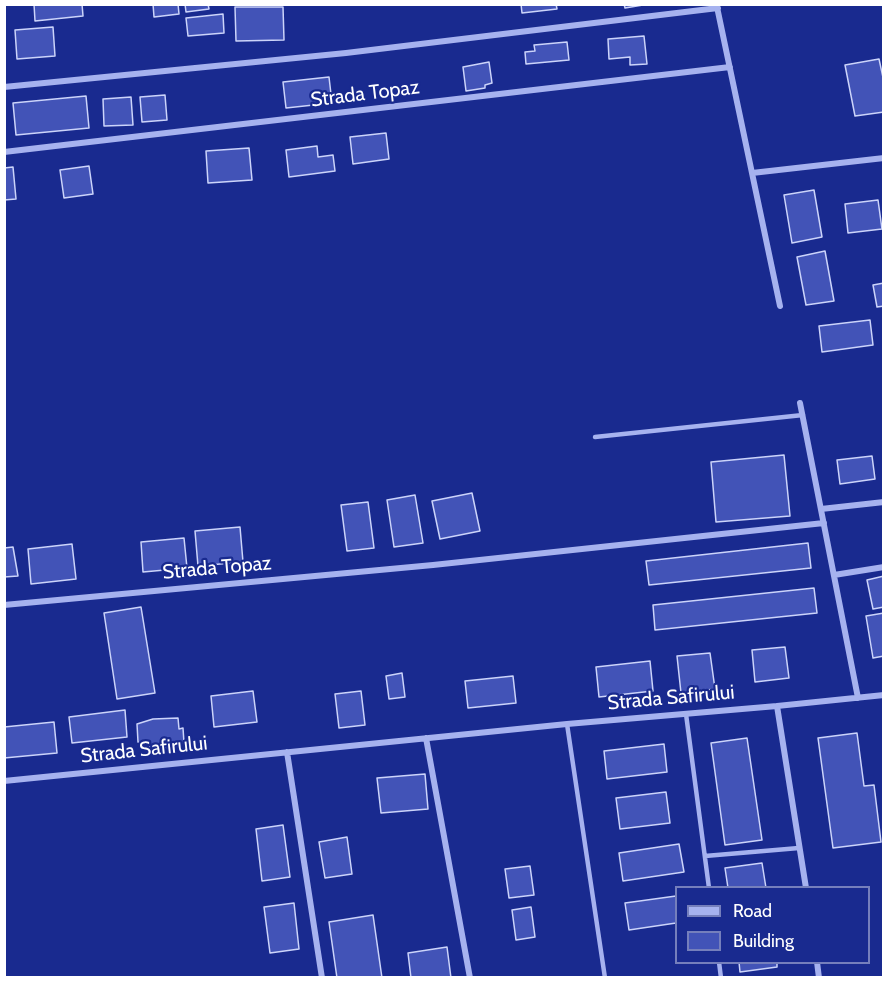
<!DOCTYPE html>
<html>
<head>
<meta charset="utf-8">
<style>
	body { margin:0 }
	#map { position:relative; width:888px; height:982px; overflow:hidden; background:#192a8f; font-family:Cabin,sans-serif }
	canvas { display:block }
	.frame { position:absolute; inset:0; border:6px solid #fff; pointer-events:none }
	.legend { position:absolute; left:675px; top:886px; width:195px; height:78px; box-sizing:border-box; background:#192a8f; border:2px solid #757fbc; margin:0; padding:8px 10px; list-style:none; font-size:18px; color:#fff }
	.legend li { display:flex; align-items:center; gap:12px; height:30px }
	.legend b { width:30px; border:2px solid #757fbc }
</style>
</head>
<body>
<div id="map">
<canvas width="888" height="982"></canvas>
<div class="frame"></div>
<ul class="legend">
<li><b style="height:8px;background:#a6b2ef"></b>Road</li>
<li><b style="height:16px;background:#4253b7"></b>Building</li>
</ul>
</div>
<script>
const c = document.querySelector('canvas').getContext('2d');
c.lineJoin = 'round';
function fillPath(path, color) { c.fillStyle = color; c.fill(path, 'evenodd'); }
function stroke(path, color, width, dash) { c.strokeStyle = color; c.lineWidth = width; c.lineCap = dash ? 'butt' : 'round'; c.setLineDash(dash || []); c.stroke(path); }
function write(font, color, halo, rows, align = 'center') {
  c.font = font + ' Cabin,sans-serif'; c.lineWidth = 4.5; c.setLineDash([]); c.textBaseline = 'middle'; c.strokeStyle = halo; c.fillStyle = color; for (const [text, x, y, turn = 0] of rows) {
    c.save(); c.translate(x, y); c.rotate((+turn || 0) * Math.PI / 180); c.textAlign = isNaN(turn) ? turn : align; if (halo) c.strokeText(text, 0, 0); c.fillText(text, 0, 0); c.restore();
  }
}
const building = new Path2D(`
	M34,4h48l1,12 -48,5z
	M153,4h25l1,10 -25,3z
	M185,4h23l1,5 -23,3z
	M521,4h35l1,5 -35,4z
	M624,4h25l-24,4z
	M235,7h48l1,33 -48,1z
	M223,14l1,19 -36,3 -2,-18z
	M53,27l2,29 -38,3 -2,-29z
	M644,36l3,28 -17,1v-8l-21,2 -1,-20z
	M567,42l2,18 -43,4 -1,-12 10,-1 -1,-6z
	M879,59l5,23v30l-29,4 -10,-51z
	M489,62l3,21 -7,2v3l-19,3 -3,-24z
	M329,77l3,26 -46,5 -3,-26z
	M165,95l2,25 -25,2 -2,-25z
	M86,96l3,32 -73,7 -3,-32z
	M131,97l2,28 -29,1 -1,-27z
	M386,133l3,26 -36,5 -3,-27z
	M317,146l1,11 15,-2 2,16 -46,6 -3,-27z
	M249,148l3,32 -44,3 -2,-32z
	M89,166l4,28 -29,4 -4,-28z
	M13,167l3,32 -12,1v-32z
	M814,190l8,47 -30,6 -8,-48z
	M878,200l4,29 -34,4 -3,-29z
	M825,251l9,50 -28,4 -9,-48z
	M884,283v23l-7,1 -4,-22z
	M870,320l3,25 -51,7 -3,-26z
	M784,455l6,61 -74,6 -5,-60z
	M872,456l3,23 -35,5 -3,-24z
	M472,493l8,38 -40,8 -8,-38z
	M415,495l8,48 -29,4 -7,-47z
	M368,502l6,46 -27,3 -6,-46z
	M240,527l3,35 -45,4 -3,-35z
	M184,538l3,30 -44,4 -2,-30z
	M808,543l3,25 -162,17 -3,-24z
	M72,544l4,35 -45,5 -3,-35z
	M13,547l5,29 -14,1v-29z
	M884,576v31l-11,2 -6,-29z
	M814,588l3,25 -162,17 -2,-25z
	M141,607l14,86 -38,6 -13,-86z
	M884,613v43l-11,2 -7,-42z
	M785,647l4,31 -34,4 -3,-32z
	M710,653l5,36 -34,4 -4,-37z
	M650,661l3,30 -54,6 -3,-30z
	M402,673l3,24 -16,2 -3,-23z
	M513,676l3,27 -48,5 -3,-27z
	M253,691l4,31 -43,5 -3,-31z
	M361,691l4,34 -26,3 -4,-34z
	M125,710l2,27 -55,6 -3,-26z
	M178,718l1,11 4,-1 1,15h-4l1,3 -25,3 -18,-7 -1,-18 16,-5z
	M54,722l3,31 -53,5v-31z
	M857,733l7,53 10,-1 7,57 -48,6 -15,-110z
	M747,738l15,102 -37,5 -14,-102z
	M664,744l3,28 -60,7 -3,-28z
	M425,774l3,35 -47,4 -4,-35z
	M666,792l4,31 -50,6 -4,-31z
	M283,825l7,52 -28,4 -6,-52z
	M347,837l5,37 -27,4 -6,-36z
	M679,844l5,28 -61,9 -4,-28z
	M762,863l4,25h-38l-3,-20z
	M530,866l4,29 -25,3 -4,-29z
	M676,896v27l-47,7 -4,-27z
	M294,903l5,46 -29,4 -6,-46z
	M531,907l4,30 -19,3 -4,-30z
	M373,915l9,63h-45l-8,-56z
	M447,947l4,31h-40l-3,-25z
	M739,962h38v5l-37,5z`);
const lane = new Path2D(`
	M595,437l208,-22
	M686,714l23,174
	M567,724l38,254
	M705,856l94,-8
	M719,962l2,16`);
const street = new Path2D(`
	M717,7l63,299
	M4,87l342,-34 372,-45
	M4,152l726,-85
	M752,173l132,-15
	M800,403l58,295
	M821,509l63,-7
	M834,575l50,-8
	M4,605l429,-40 391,-42
	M777,706l29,182
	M426,738l44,240
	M287,752l35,226
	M4,781l563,-57 210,-18 107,-11
	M817,962l2,16`);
const streetNames = [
	["Strada Topaz",365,94,-7],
	["Strada Topaz",217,568,-5],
	["Strada Safirului",671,698,-5],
	["Strada Safirului",144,750,-6]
];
fillPath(building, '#4253b7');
stroke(building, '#ccd4fa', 1.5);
stroke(lane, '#a6b2ef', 4.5);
stroke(street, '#a6b2ef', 6);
write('20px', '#fff', '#192a8f', streetNames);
</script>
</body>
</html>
